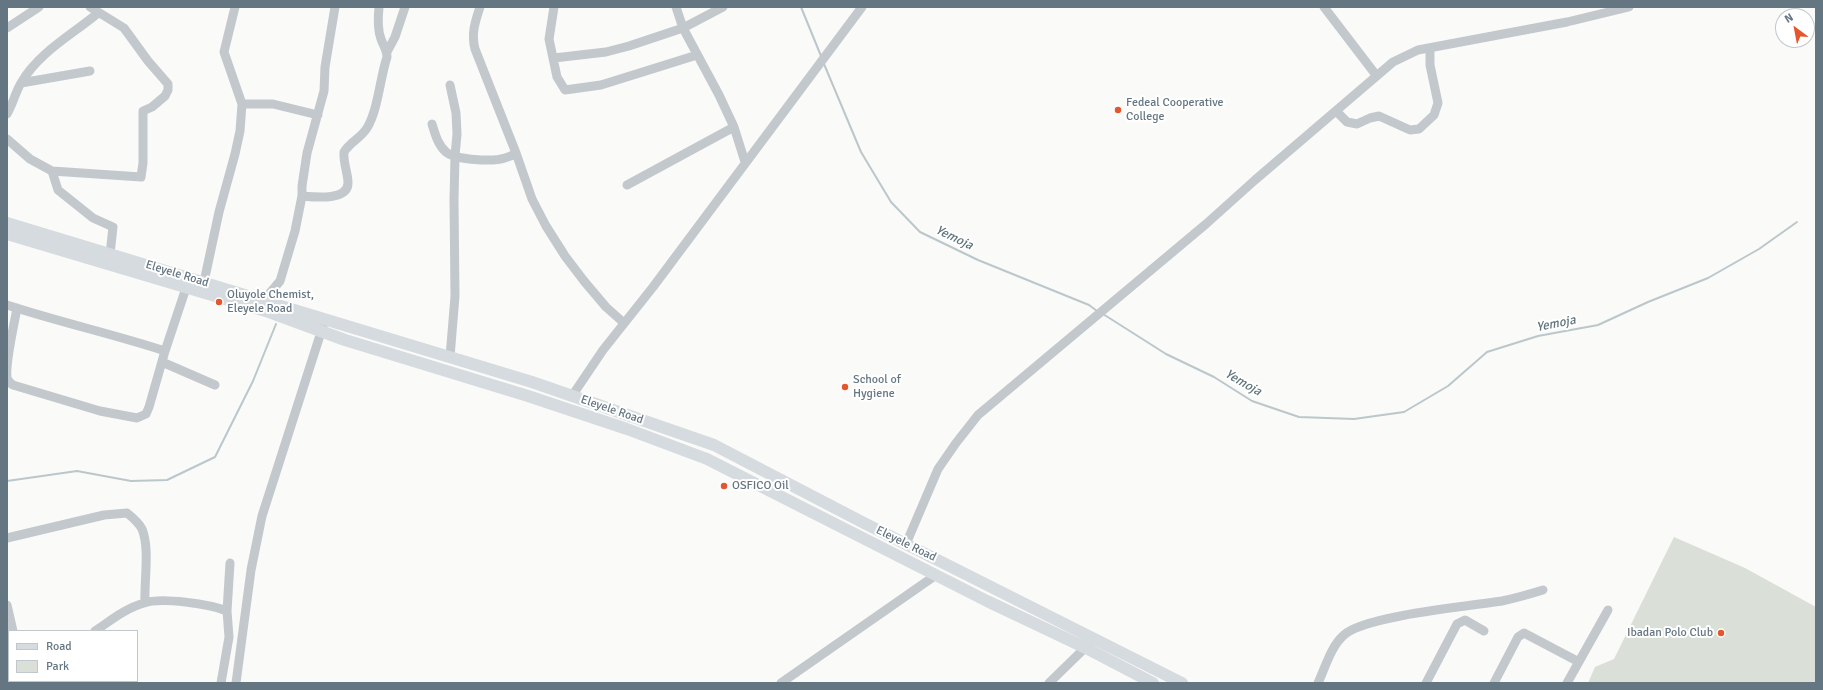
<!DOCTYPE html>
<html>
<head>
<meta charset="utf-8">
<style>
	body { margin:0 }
	#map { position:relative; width:1823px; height:690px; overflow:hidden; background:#fafaf8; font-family:Signika,sans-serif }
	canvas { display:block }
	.frame { position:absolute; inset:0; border:8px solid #657683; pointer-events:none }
	.legend { position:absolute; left:8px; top:630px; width:130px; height:52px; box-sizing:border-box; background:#fff; border:1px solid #c1c8cd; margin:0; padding:5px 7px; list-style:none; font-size:12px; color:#657683 }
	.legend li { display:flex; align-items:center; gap:8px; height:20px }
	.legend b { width:20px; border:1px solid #c1c8cd }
	.north { position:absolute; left:1775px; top:8px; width:40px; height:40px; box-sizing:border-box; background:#fff; border:1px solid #c1c8cd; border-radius:50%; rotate:328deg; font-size:11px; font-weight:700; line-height:16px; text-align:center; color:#657683 }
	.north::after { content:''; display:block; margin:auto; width:14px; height:18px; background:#e4572e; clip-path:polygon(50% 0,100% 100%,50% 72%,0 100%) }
</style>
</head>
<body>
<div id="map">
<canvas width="1823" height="690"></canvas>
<div class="frame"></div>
<ul class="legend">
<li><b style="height:5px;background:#d6dbdf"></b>Road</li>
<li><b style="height:11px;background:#dadfd7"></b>Park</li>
</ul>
<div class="north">N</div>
</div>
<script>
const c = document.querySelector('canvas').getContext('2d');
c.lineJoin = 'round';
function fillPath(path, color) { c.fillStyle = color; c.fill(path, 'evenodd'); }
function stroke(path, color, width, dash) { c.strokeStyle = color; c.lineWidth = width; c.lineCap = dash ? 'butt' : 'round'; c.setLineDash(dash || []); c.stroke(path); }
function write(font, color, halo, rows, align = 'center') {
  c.font = font + ' Signika,sans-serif'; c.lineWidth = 4; c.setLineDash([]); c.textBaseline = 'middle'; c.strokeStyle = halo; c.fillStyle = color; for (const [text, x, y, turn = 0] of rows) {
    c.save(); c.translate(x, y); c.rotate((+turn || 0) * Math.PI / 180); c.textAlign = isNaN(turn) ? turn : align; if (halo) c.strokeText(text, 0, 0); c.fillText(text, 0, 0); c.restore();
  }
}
const green = new Path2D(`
	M1674,537l71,31 71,39v73l-2,3h-226l7,-16 19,-8z`);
const stream = new Path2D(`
	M801,7l20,49
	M824,64l37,88 30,50 29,30 58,28 111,45 8,6
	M1103,314l63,40 48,23 38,24 47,16 55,2 50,-7 44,-26 39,-34 51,-16 60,-11 50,-23 60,-24 51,-29 38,-27
	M7,481l70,-10 54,10 36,-1 48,-23 38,-76 23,-57`);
const minor = new Path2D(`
	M480,7c-5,15 -9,27 -5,42l41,104 16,46 14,27 19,30 19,25 22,26 18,16
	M554,7l-5,32 8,38 8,13 36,-5 96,-30
	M676,7l7,21 36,67 15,32 11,35
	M1324,7l52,68
	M7,28l32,-21
	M387,52l8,-15 10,-30
	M554,58l52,-6 23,-6 54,-18 40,-21
	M21,83l69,-12
	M450,85l6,28 1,21 -2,22 -1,44 1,96 -5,61
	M242,104h31l45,11
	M1336,111l11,11 10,2 13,-6 9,-2 31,14 9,-1 15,-14 4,-12 -8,-38v-17
	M7,114c6,-10 8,-21 14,-31 18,-31 51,-48 77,-70
	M432,124c3,10 6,21 14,28 9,8 47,10 59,6 4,-1 8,-3 11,-5
	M7,139l23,20 22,12 89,6 2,-14v-52l9,-4 13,-11 3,-6v-6l-20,-23 -24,-33 -34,-21
	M52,171l6,19 35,28 20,9 -3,27
	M627,185l107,-58
	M302,196c12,1 46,5 46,-13 0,-10 -5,-20 -4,-31 6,-10 17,-14 23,-24 11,-18 13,-50 20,-71 0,-7 -4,-12 -6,-18 -4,-10 -3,-22 -2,-32
	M204,282l15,-70 16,-58 5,-23 2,-27 -18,-52 11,-45
	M264,300l16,-19 15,-50 7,-35v-10l5,-33 17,-62 1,-24 10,-60
	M7,305c52,17 106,29 158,46
	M17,308c-3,17 -12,55 -10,70 1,3 3,5 6,7l87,26 37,7 9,-4 3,-7 16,-56 21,-63
	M162,362l53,23
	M572,396l31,-46 50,-63 209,-280
	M7,538l97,-23 23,-2c5,4 12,10 15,16 8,19 2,52 3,73
	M906,544l32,-75 18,-26 22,-28 228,-191 49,-44 138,-118 25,-12 149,-28 62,-15
	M7,605l6,26
	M95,631c15,-10 31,-23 49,-28 17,-6 66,1 83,8
	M22,683l4,-2
	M221,683l8,-46 -2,-26 3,-48
	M236,683l15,-113 11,-54 61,-190
	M781,683l155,-108
	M1049,683l40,-39
	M1318,683c7,-15 13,-37 26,-48 20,-19 126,-29 158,-34 14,-3 28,-7 41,-11
	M1426,683l31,-59 8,-4 19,11
	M1494,683l24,-46 6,-4 55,29
	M1567,683l41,-73`);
const major = new Path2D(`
	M7,223l525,159 182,63 150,78 318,160
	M7,234l262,78 76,28 183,56 99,33 80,30 280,142 99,47 67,35`);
const markers = [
	[1118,110,4,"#e4572e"],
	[219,302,4,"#e4572e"],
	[845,387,4,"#e4572e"],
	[724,486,4,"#e4572e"],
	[1721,633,4,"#e4572e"]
];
const poiNames = [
	["Fedeal Cooperative",1126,103],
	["College",1126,117],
	["Oluyole Chemist,",227,295],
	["Eleyele Road",227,309],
	["School of",853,380],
	["Hygiene",853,394],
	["OSFICO Oil",732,486],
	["Ibadan Polo Club",1713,633,"right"]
];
const streetNames = [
	["Eleyele Road",177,274,17],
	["Eleyele Road",612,410,19],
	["Eleyele Road",906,544,26]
];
const waterNames = [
	["Yemoja",954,238,26],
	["Yemoja",1556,324,-11],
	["Yemoja",1243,383,30]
];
fillPath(green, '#dadfd7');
stroke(stream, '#bbc7cb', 2);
stroke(minor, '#c3c8cc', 9);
stroke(major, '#d6dbdf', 12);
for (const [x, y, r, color] of markers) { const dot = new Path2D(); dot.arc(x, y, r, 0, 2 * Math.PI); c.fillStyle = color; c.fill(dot); stroke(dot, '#fff', 1.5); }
write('12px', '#657683', '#fff', poiNames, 'left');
write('12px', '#657683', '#fff', streetNames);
write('italic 13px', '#60757c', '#fff', waterNames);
</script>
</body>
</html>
